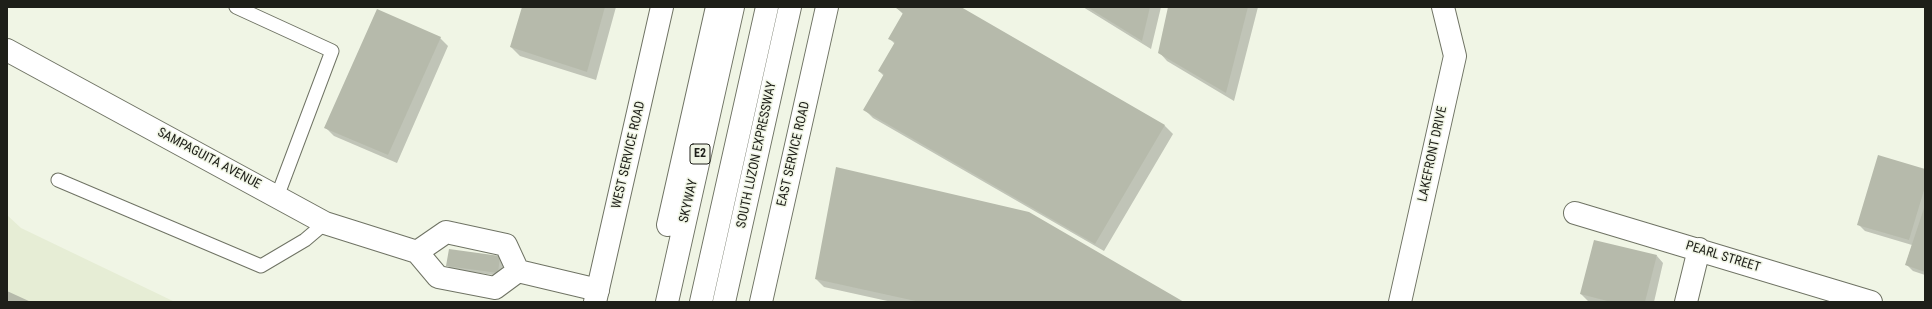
<!DOCTYPE html>
<html>
<head>
<meta charset="utf-8">
<style>
	body { margin:0 }
	#map { position:relative; width:1932px; height:309px; overflow:hidden; background:#f0f5e5; font-family:"Roboto Condensed",sans-serif }
	canvas { display:block }
	.frame { position:absolute; inset:0; border:8px solid #1e1f19; pointer-events:none }
</style>
</head>
<body>
<div id="map">
<canvas width="1932" height="309"></canvas>
<div class="frame"></div>
</div>
<script>
const c = document.querySelector('canvas').getContext('2d');
c.lineJoin = 'round';
function fillPath(path, color) { c.fillStyle = color; c.fill(path, 'evenodd'); }
function stroke(path, color, width, dash) { c.strokeStyle = color; c.lineWidth = width; c.lineCap = dash ? 'butt' : 'round'; c.setLineDash(dash || []); c.stroke(path); }
function write(font, color, halo, rows, align = 'center') {
  c.font = font + ' "Roboto Condensed",sans-serif'; c.lineWidth = 3; c.setLineDash([]); c.textBaseline = 'middle'; c.strokeStyle = halo; c.fillStyle = color; for (const [text, x, y, turn = 0] of rows) {
    c.save(); c.translate(x, y); c.rotate((+turn || 0) * Math.PI / 180); c.textAlign = isNaN(turn) ? turn : align; if (halo) c.strokeText(text, 0, 0); c.fillText(text, 0, 0); c.restore();
  }
}
const built = new Path2D(`
	M7,215l14,13 154,74h-168z`);
const shadow = new Path2D(`
	M523,7h93l-20,73 -76,-24 -9,-9z
	M898,7h61l206,119 8,8 -69,117 -231,-133 -8,-8 19,-34 -5,-5 16,-27 -5,-5 14,-24 -7,-7z
	M1083,7h78l-10,42z
	M1169,7h89l-24,94 -67,-40 -8,-9z
	M440,38l8,8 -51,117 -63,-27 -9,-9z
	M1925,170v105l-12,-4 -7,-7 6,-19 -47,-14 -7,-7z
	M1657,256l6,7 -9,39h-61l-5,-1 -7,-7z
	M500,257l4,4 -3,15 -50,-7 -4,-4z
	M816,279l366,23h-290l-68,-15z`);
const building = new Path2D(`
	M522,7h83l-18,65 -77,-25z
	M897,7h64l204,118 -70,119 -232,-134 21,-36 -6,-3 17,-29 -7,-3 15,-26 -7,-5z
	M1087,7h63l-8,34z
	M1168,7h80l-22,86 -68,-40z
	M377,9l64,28 -53,118 -64,-27z
	M1878,155l47,14v18l-16,53 -52,-15z
	M836,167l193,45 155,90h-264l-105,-23z
	M1925,205v67l-20,-7z
	M1594,240l63,15 -12,47h-34l-31,-8z
	M449,249l51,7 -2,17 -52,-7z
	M7,291l24,11h-24z`);
const service = new Path2D(`
	M236,7l96,44 -55,146
	M58,180l203,86 44,-26 20,-17`);
const minor = new Path2D(`
	M7,50l318,173 92,29 21,25 57,11 23,-17
	M1575,213l296,89
	M417,252l29,-20 60,13 12,26
	M518,271l80,19
	M1686,302l13,-53`);
const tertiary = new Path2D(`
	M1400,302l55,-246 -12,-49`);
const secondary = new Path2D(`
	M595,302l67,-295
	M761,302l66,-295`);
const motorway = new Path2D(`
	M668,225l49,-218
	M667,302l66,-295
	M701,302l66,-295
	M724,302l66,-295`);
const shields = [
	[700,154,20]
];
const shieldNames = [
	["E2",700,154]
];
const streetNames = [
	["EAST SERVICE ROAD",794,154,-77],
	["LAKEFRONT DRIVE",1433,154,-78],
	["WEST SERVICE ROAD",629,155,-77],
	["SOUTH LUZON EXPRESSWAY",757,155,-78],
	["SAMPAGUITA AVENUE",209,159,28],
	["SKYWAY",689,201,-77],
	["PEARL STREET",1723,257,17]
];
fillPath(built, '#e6edd5');
fillPath(shadow, '#0003');
fillPath(building, '#b6baab');
stroke(service, '#6f7364', 15);
stroke(minor, '#6f7364', 24);
stroke(tertiary, '#6f7364', 24);
stroke(secondary, '#6f7364', 24);
stroke(motorway, '#6f7364', 24);
stroke(service, '#fff', 13);
stroke(minor, '#fff', 22);
stroke(tertiary, '#fff', 22);
stroke(secondary, '#fff', 22);
stroke(motorway, '#fff', 22);
for (const [x, y, w] of shields) { const box = new Path2D(); box.roundRect(x - w / 2, y - 10, w, 20, 3); c.fillStyle = '#f0f5e5'; c.fill(box); stroke(box, '#1e1f19', 1); }
write('bold 12px', '#1e1f19', null, shieldNames);
write('13px', '#1e1f19', '#f0f5e5', streetNames);
</script>
</body>
</html>
